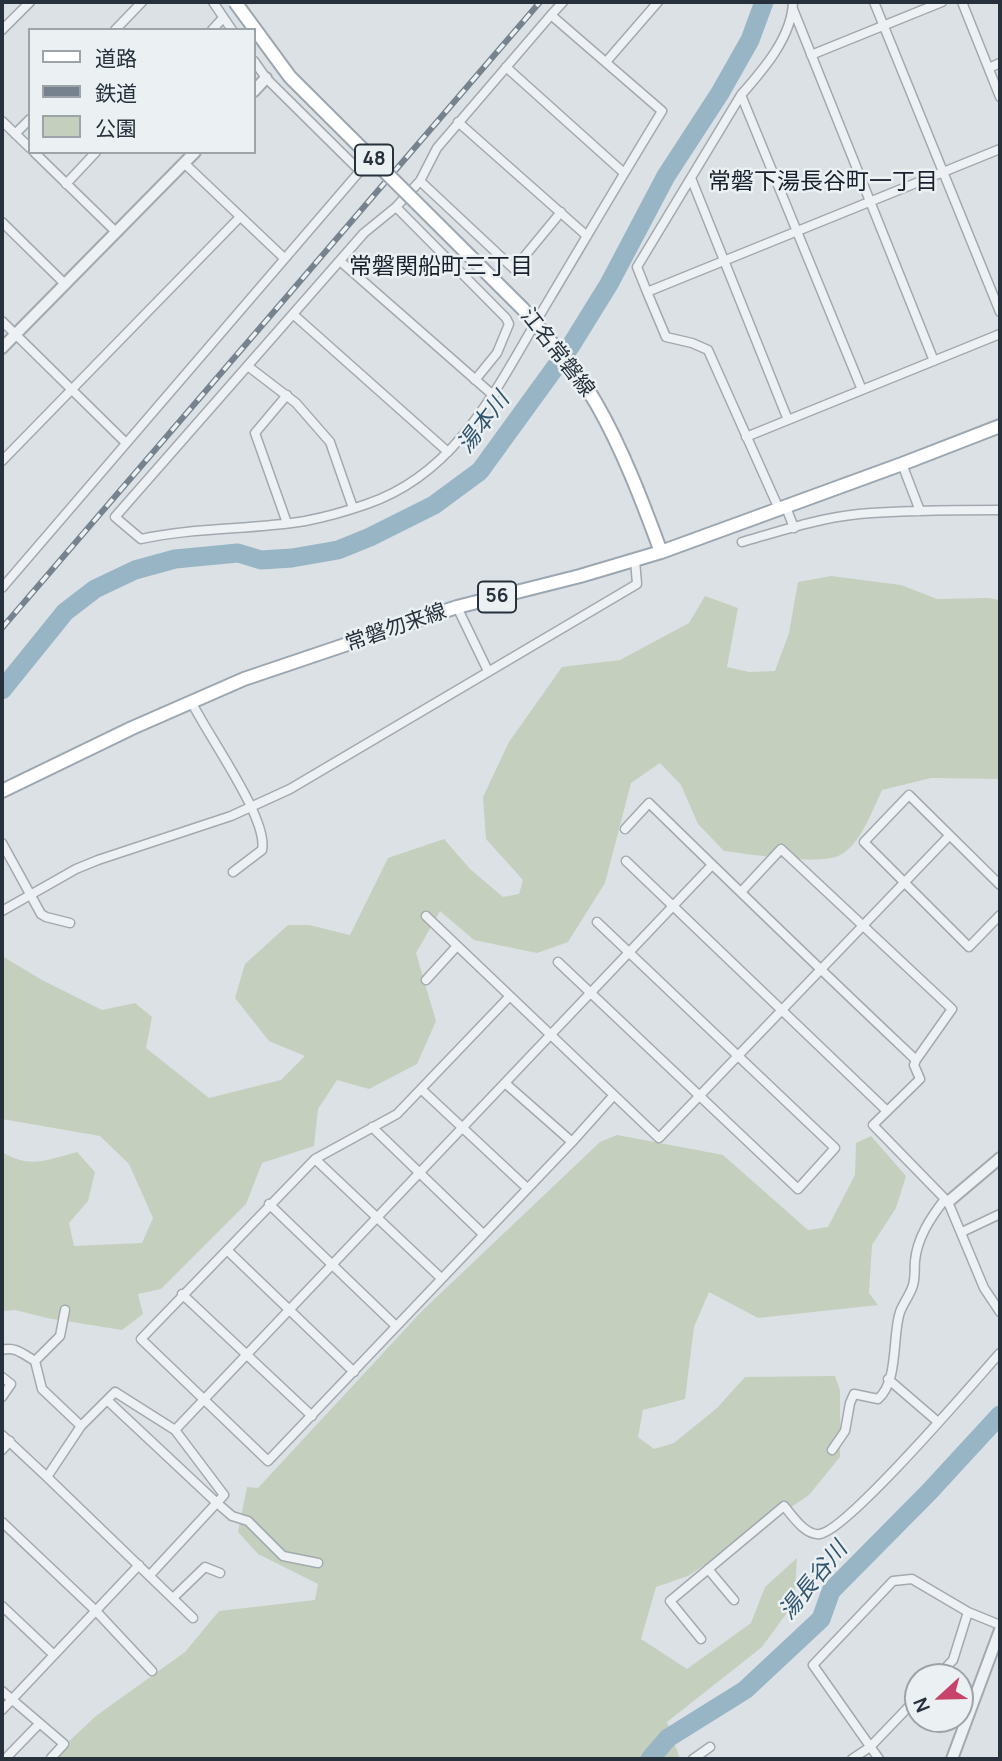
<!DOCTYPE html>
<html>
<head>
<meta charset="utf-8">
<style>
	body { margin:0 }
	#map { position:relative; width:1002px; height:1761px; overflow:hidden; background:#dce1e5; font-family:Manrope,"Noto Sans JP",sans-serif }
	canvas { display:block }
	.frame { position:absolute; inset:0; border:4px solid #26313b; pointer-events:none }
	.legend { position:absolute; left:28px; top:28px; width:228px; height:126px; box-sizing:border-box; background:#ebf0f3; border:2px solid #9ca4a9; margin:0; padding:9px 12px; list-style:none; font-size:21px; color:#26313b }
	.legend li { display:flex; align-items:center; gap:14px; height:35px }
	.legend b { width:35px; border:2px solid #9ca4a9 }
	.north { position:absolute; left:904px; top:1663px; width:70px; height:70px; box-sizing:border-box; background:#ebf0f3; border:2px solid #9ca4a9; border-radius:50%; rotate:248deg; font-size:19px; font-weight:700; line-height:28px; text-align:center; color:#26313b }
	.north::after { content:''; display:block; margin:auto; width:24px; height:32px; background:#c8436c; clip-path:polygon(50% 0,100% 100%,50% 72%,0 100%) }
</style>
</head>
<body>
<div id="map">
<canvas width="1002" height="1761"></canvas>
<div class="frame"></div>
<ul class="legend">
<li><b style="height:9px;background:#fff"></b>道路</li>
<li><b style="height:9px;background:#76838e"></b>鉄道</li>
<li><b style="height:19px;background:#c5cfbd"></b>公園</li>
</ul>
<div class="north">N</div>
</div>
<script>
const c = document.querySelector('canvas').getContext('2d');
c.lineJoin = 'round';
function fillPath(path, color) { c.fillStyle = color; c.fill(path, 'evenodd'); }
function stroke(path, color, width, dash) { c.strokeStyle = color; c.lineWidth = width; c.lineCap = dash ? 'butt' : 'round'; c.setLineDash(dash || []); c.stroke(path); }
function write(font, color, halo, rows, align = 'center') {
  c.font = font + ' Manrope,"Noto Sans JP",sans-serif'; c.lineWidth = 5; c.setLineDash([]); c.textBaseline = 'middle'; c.strokeStyle = halo; c.fillStyle = color; for (const [text, x, y, turn = 0] of rows) {
    c.save(); c.translate(x, y); c.rotate((+turn || 0) * Math.PI / 180); c.textAlign = isNaN(turn) ? turn : align; if (halo) c.strokeText(text, 0, 0); c.fillText(text, 0, 0); c.restore();
  }
}
const green = new Path2D(`
	M831,576l70,9 36,14 51,-1 12,2v179l-69,-1 -49,12c-9,19 -21,53 -40,64 -22,13 -90,0 -118,-3l-26,-27 -17,-39 -21,-22 -29,20 -26,100 -37,59 -31,11 -63,-13 -34,-29 -24,42 20,68 -19,43 -48,25 -32,-9 -19,29 -4,37 -52,17 -16,41 -85,85 -23,5 5,20 -21,16 -75,-12 -32,-8 -13,1v-159c28,17 45,8 75,0l18,20 -7,29 -19,22 5,23 68,-3 11,-25 -24,-54 -29,-28 -98,-17v-163l40,24 60,30 33,-7 17,14 -6,31 63,50 72,-18 24,-24 -36,-15 -34,-43 10,-34 43,-39h21l41,10 38,-77 56,-19 26,30 33,28 16,-3 4,-14 -37,-41 -3,-42 26,-55 53,-75 58,-7 69,-37 16,-27 33,12 -11,59 22,5 26,-1 14,-38 9,-51z
	M617,1135l106,20 85,75 20,-3 27,-52 1,-32 15,-7 35,40 -10,32 -24,37 -3,48 9,12 -120,13 -49,-26 -15,35 -9,72 -42,11 -5,27 16,12 20,-6 43,-35 28,-31 90,-1 5,14v67l-31,38 -121,81 -32,11 -15,52 46,30 64,-46 14,-36 32,-29 -3,45 -32,44 -95,75 13,37h-630l46,-43 89,-64 34,-41 96,-11 3,-16 -60,-30 -20,-22 9,-45 11,1 164,-177 178,-169z`);
const river = new Path2D(`
	M2,690l63,-78 30,-23 40,-19 40,-11 63,-6 23,7 31,-2 46,-8 32,-13 64,-32 46,-34 90,-124 39,-63 57,-108 54,-83 30,-53 14,-38
	M650,1759l18,-21 77,-48 76,-71 10,-28 98,-99 71,-77`);
const minor = new Path2D(`
	M213,2l19,28
	M793,2c-1,35 -30,68 -52,93l-104,172 10,25 353,-143
	M874,2l126,310
	M962,2l38,95
	M793,9l141,352
	M551,15l-114,133 -17,33 94,88 47,-57
	M2,30l28,-28
	M115,30l27,-28
	M212,30l11,-12
	M811,55l131,-53
	M606,62l52,-60
	M506,67l118,106
	M989,68l11,-5
	M741,95l121,295
	M2,121l28,27
	M458,122l129,114
	M15,134l15,-15
	M34,152l82,80
	M184,163l100,95
	M691,178l97,242
	M420,181l-24,26 -32,26 -249,284 26,22c54,-12 110,-9 164,-18 21,-4 42,-10 62,-17 95,-32 135,-127 183,-206 37,-62 74,-125 112,-187l-111,-96 12,-13
	M66,184l30,-32
	M396,207l110,111 3,6 -12,29 -22,27
	M2,222l63,62
	M340,261l154,135
	M647,292l19,45 26,6 16,7 71,159
	M294,315l154,137
	M2,321l124,122
	M249,367l47,36 34,39 23,66
	M746,437l254,-103
	M2,461l238,-244
	M902,464l18,47
	M786,507l8,21
	M287,523l-32,-90 32,-38
	M742,542c38,-11 77,-24 117,-28 47,-4 94,-4 141,-4
	M2,588l358,-417 -94,-93 -12,-17
	M457,607l31,64
	M191,701c15,32 78,118 71,149l-29,22
	M625,829l24,-26c88,86 177,172 267,257l36,-51 -171,-160 -40,43
	M2,843l39,71 5,3 24,6
	M626,861l260,249
	M1000,885l-91,-90 -45,47 105,105 31,-32
	M2,911l74,-42 22,-9 133,-44 59,-27 347,-205 -2,-24
	M426,916l233,222 290,-302
	M558,962l240,227 37,-41 -238,-226
	M426,980l31,-34
	M510,996l-113,118 -82,45 -174,180 127,122 304,-319 42,-47
	M916,1060l-2,5 6,14 -47,46 75,77 36,86 16,24
	M505,1083l67,59
	M421,1089l106,99
	M372,1127l111,107
	M315,1159l126,119
	M269,1204l127,122
	M962,1232l38,-18
	M227,1250l127,122
	M182,1294l130,122
	M65,1310l-5,26 -25,25 7,28 39,37
	M2,1350c13,-4 21,4 33,11
	M2,1377l9,7 -9,13
	M888,1379l50,43
	M107,1400l110,103 15,13 16,5 35,35 35,7
	M175,1430l537,-565
	M2,1435l45,42
	M2,1450l8,-9
	M832,1450l13,-19 5,-28 4,-9 24,5c21,-18 14,-64 22,-87 3,-8 9,-16 12,-24 4,-9 2,-18 3,-27 2,-23 16,-44 30,-62
	M2,1522l94,89 56,60
	M708,1569l26,31
	M150,1575l74,-80 -49,-65 -60,-38 -34,34 -34,51 146,141
	M173,1598l32,-31 15,6
	M2,1606l52,49
	M701,1639l-31,-38 114,-95c8,9 21,30 36,28 28,-4 154,-152 180,-181
	M937,1677l16,-17 15,-48
	M2,1691l62,53 -13,14
	M2,1710l137,-145
	M5,1759l34,-35
	M693,1759l17,-12
	M852,1759l18,-12 48,-50
	M879,1759l-66,-94 80,-84 19,-2 56,33 32,13`);
const tertiary = new Path2D(`
	M254,91l12,-13
	M2,348l193,-196
	M948,1202l52,-44
	M952,1759l48,-129`);
const primary = new Path2D(`
	M523,309c25,30 53,60 73,94 26,45 47,100 65,149
	M2,791l130,-63 112,-49 213,-72 123,-31 81,-24 241,-88 98,-38`);
const rail = new Path2D(`
	M2,628l538,-626`);
const primaryBridge = new Path2D(`
	M235,2l55,75 233,232`);
const shields = [
	[374,160,38],
	[497,597,38]
];
const shieldNames = [
	["48",374,160],
	["56",497,597]
];
const streetNames = [
	["江名常磐線",557,353,52],
	["常磐勿来線",396,628,-19]
];
const neighbourhoodNames = [
	["常磐下湯長谷町一丁目",823,183],
	["常磐関船町三丁目",441,268]
];
const waterNames = [
	["湯本川",484,423,-53],
	["湯長谷川",814,1581,-51]
];
fillPath(green, '#c5cfbd');
stroke(river, '#97b5c5', 19);
stroke(minor, '#a2a9af', 11);
stroke(tertiary, '#a2a9af', 14);
stroke(primary, '#9ca7b1', 16);
stroke(minor, '#eef1f4', 8);
stroke(tertiary, '#eef1f4', 10);
stroke(primary, '#fff', 12);
stroke(rail, '#76838e', 6);
stroke(rail, '#ebf0f3', 3.5, [10]);
stroke(primaryBridge, '#9ca7b1', 16, []);
stroke(primaryBridge, '#fff', 12);
for (const [x, y, w] of shields) { const box = new Path2D(); box.roundRect(x - w / 2, y - 15.5, w, 31, 5); c.fillStyle = '#ebf0f3'; c.fill(box); stroke(box, '#26313b', 2); }
write('bold 19px', '#26313b', null, shieldNames);
write('21px', '#26313b', '#ebf0f3', streetNames);
write('23px', '#19222c', '#ebf0f3', neighbourhoodNames);
write('italic 23px', '#32566d', '#ebf0f3', waterNames);
</script>
</body>
</html>
